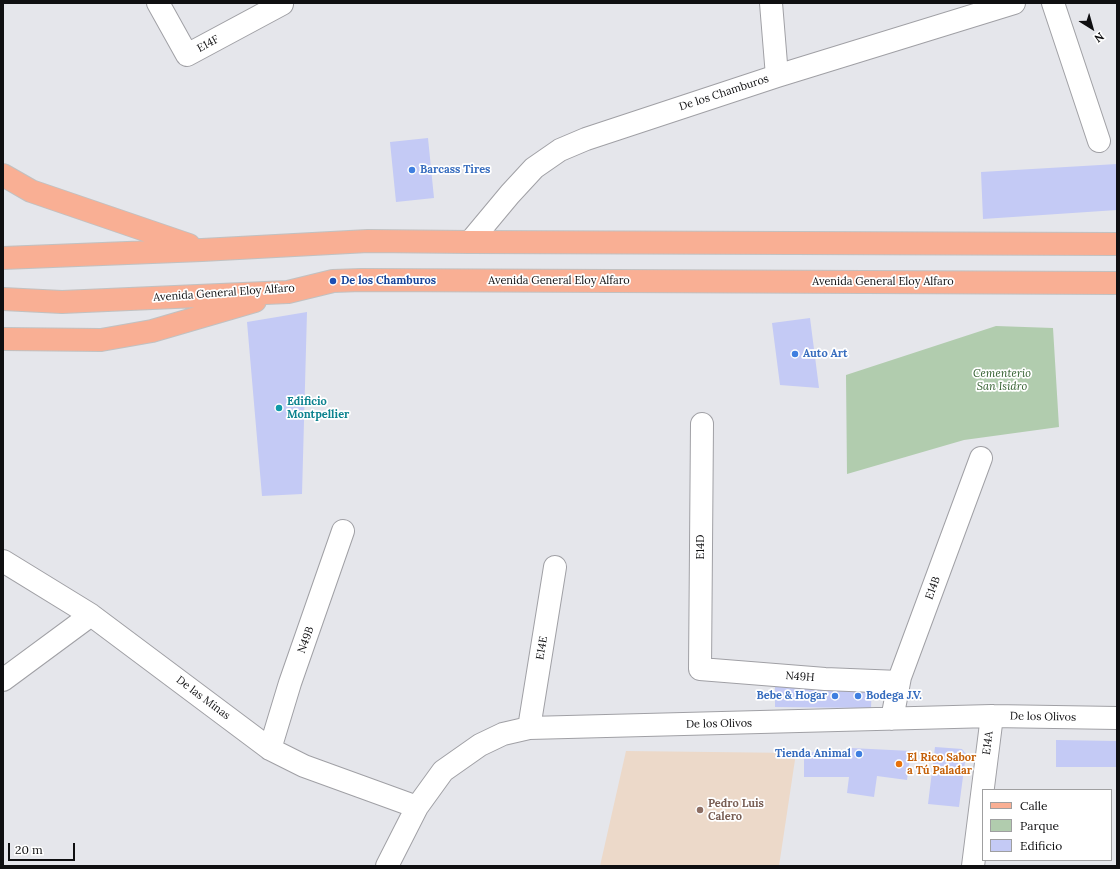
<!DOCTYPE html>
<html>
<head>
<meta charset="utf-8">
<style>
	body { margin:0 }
	#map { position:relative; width:1120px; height:869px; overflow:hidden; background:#e5e6eb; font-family:Lora,serif }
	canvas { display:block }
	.frame { position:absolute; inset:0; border:4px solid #0f0f11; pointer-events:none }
	.legend { position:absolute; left:982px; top:789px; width:130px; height:72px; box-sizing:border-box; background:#fff; border:1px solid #9f9fa0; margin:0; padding:5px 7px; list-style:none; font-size:12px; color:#0f0f11 }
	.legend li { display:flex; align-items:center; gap:8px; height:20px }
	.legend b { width:20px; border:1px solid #9f9fa0 }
	.north { position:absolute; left:1072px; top:8px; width:40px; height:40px; -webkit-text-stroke:3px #fff; paint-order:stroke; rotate:143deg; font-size:11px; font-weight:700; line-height:16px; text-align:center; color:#0f0f11 }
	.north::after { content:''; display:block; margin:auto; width:14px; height:18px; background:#0f0f11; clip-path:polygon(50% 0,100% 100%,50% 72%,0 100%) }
	.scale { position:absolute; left:8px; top:843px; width:67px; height:18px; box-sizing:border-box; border:2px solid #0f0f11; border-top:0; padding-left:5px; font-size:12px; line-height:14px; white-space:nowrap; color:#0f0f11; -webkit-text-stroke:3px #fff; paint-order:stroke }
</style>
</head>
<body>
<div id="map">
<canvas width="1120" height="869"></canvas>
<div class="frame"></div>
<ul class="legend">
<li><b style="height:5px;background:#f9af94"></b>Calle</li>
<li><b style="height:11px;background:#b1ccae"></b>Parque</li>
<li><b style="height:11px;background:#c4caf5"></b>Edificio</li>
</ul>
<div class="north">N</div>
<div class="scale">20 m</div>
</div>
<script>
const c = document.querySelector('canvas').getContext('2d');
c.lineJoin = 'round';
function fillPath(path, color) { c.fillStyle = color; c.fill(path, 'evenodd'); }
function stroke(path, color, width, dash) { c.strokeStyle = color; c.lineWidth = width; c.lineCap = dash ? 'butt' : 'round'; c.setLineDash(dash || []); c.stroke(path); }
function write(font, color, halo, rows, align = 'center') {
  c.font = font + ' Lora,serif'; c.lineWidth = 3.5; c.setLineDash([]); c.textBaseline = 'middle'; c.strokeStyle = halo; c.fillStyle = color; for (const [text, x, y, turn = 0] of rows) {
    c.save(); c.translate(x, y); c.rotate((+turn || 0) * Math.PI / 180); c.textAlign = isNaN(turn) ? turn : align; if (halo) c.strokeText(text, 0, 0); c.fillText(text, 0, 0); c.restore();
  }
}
const education = new Path2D(`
	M626,751l170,2 -17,113h-179z`);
const green = new Path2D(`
	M996,326l57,2 6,99 -95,13 -117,34 -1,-99z`);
const building = new Path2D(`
	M428,138l6,60 -38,4 -6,-60z
	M1117,164v46l-134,9 -2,-47z
	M307,312l-5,182 -40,2 -15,-174z
	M810,318l9,70 -39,-3 -8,-62z
	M775,683l97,1 -1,24 -96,-1z
	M1056,740l61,1v26h-61z
	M935,747l27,2 4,5 -7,53 -31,-3z
	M851,748l60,3 -4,29 -30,-4 -3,21 -27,-4 2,-16h-45v-25l46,1z`);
const minor = new Path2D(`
	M158,3l29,52 95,-51
	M771,3l6,73
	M1053,3l46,138
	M470,242l40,-48 24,-26 26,-18 26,-11 191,-63 237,-73
	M702,424l-2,245 125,10 74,3
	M3,561l88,54 179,134 34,17 113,41
	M3,680l88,-65
	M892,719l8,-42 81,-219
	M529,728l26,-161
	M270,749l20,-66 53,-152
	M387,866l30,-59 26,-36 37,-26 23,-11 26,-6 463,-12 125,2
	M973,866l19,-150`);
const major = new Path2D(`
	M3,175l28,16 158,54
	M3,258l199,-8 166,-9 102,1 647,2
	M3,299l59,3 226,-10 45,-11 28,-1 756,3
	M3,339l98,1 51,-9 103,-30`);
const markers = [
	[412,170,4,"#3f7fe0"],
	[333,281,4,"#1a4fb4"],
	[795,354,4,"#3f7fe0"],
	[279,408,4,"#0f9aa8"],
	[835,696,4,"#3f7fe0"],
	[858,696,4,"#3f7fe0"],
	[859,754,4,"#3f7fe0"],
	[899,764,4,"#e8710a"],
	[700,810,4,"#8d6e63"]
];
const streetNames = [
	["E14F",208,44,-28],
	["De los Chamburos",724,93,-18],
	["Avenida General Eloy Alfaro",559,281],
	["Avenida General Eloy Alfaro",883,282],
	["Avenida General Eloy Alfaro",224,293,-4],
	["E14D",701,547,-90],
	["E14B",933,588,-70],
	["N49B",306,640,-70],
	["E14E",542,648,-81],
	["N49H",800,677,4],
	["De las Minas",203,698,37],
	["De los Olivos",1043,717,1],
	["De los Olivos",719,724,-1],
	["E14A",988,743,-83]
];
const shopNames = [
	["Barcass Tires",420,170],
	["Auto Art",803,354],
	["Bebe & Hogar",827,696,"right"],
	["Bodega J.V.",866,696],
	["Tienda Animal",851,754,"right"]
];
const transitNames = [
	["De los Chamburos",341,281]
];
const parkNames = [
	["Cementerio",1002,374],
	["San Isidro",1002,387]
];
const cultureNames = [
	["Edificio",287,402],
	["Montpellier",287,415]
];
const foodNames = [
	["El Rico Sabor",907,758],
	["a Tú Paladar",907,771]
];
const educationNames = [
	["Pedro Luis",708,804],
	["Calero",708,817]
];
fillPath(education, '#ecd9c9');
fillPath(green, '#b1ccae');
fillPath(building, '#c4caf5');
stroke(minor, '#a0a0a5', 24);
stroke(major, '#c1c1c1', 24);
stroke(minor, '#fff', 22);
stroke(major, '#f9af94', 22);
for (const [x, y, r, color] of markers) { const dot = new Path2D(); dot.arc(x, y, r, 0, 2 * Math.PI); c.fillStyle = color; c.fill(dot); stroke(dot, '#fff', 1.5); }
write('11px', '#0f0f11', '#fff', streetNames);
write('bold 11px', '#366cbe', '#fff', shopNames, 'left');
write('bold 11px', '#164399', '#fff', transitNames, 'left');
write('italic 11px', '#356131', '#fff', parkNames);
write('bold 11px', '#0d838f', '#fff', cultureNames, 'left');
write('bold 11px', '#c56008', '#fff', foodNames, 'left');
write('bold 11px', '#785e54', '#fff', educationNames, 'left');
</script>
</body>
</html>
